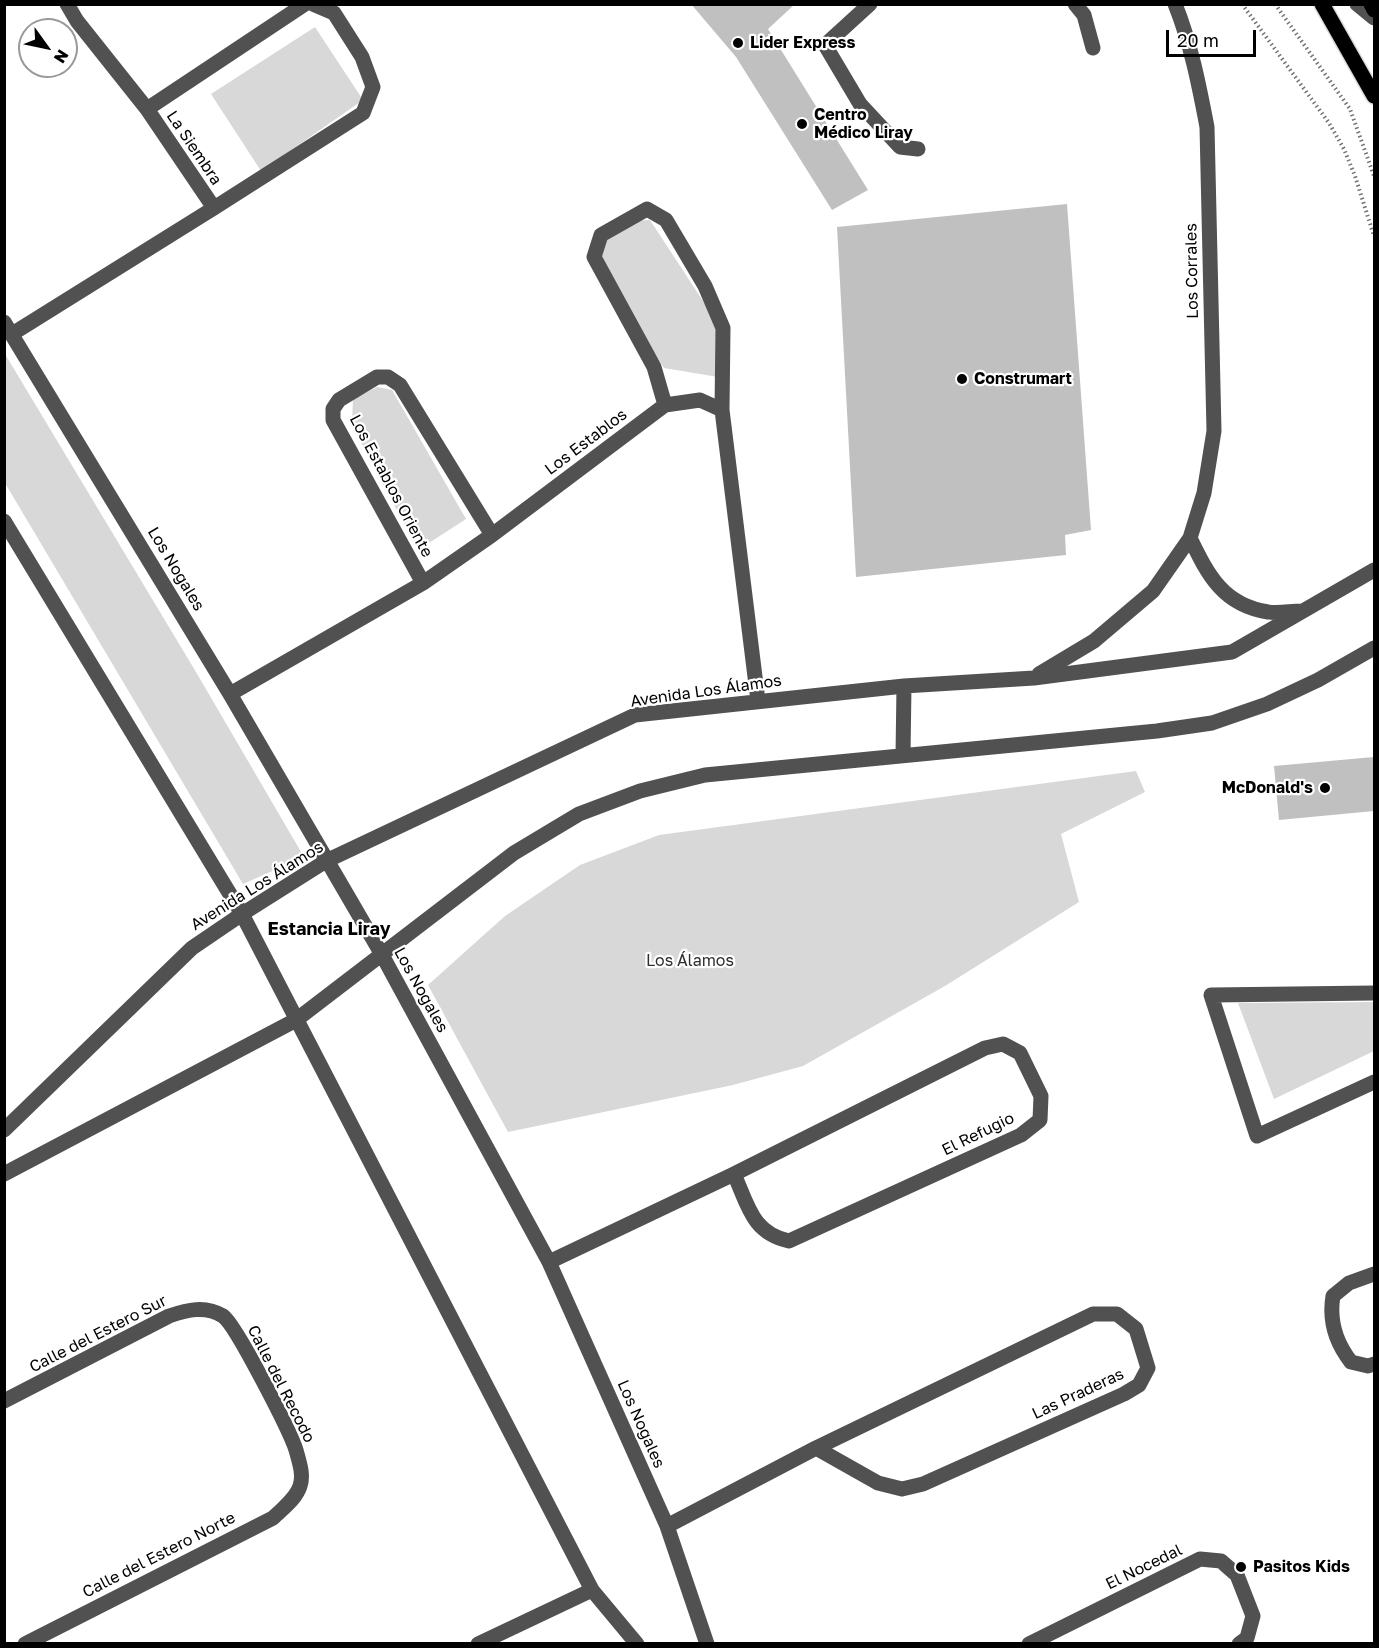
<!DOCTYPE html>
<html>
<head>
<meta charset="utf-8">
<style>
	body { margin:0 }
	#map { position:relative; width:1379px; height:1648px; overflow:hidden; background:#fff; font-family:"Golos Text",sans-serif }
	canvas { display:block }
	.frame { position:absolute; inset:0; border:6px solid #000; pointer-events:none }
	.north { position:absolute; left:18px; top:18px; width:60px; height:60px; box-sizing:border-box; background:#fff; border:2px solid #999; border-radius:50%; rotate:123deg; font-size:16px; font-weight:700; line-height:24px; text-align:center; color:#000 }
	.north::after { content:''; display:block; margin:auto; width:21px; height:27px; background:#000; clip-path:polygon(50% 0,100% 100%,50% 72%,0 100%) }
	.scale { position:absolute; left:1166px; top:30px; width:90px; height:27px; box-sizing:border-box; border:3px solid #000; border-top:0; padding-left:8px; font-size:18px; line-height:21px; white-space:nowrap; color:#000; -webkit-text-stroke:4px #fff; paint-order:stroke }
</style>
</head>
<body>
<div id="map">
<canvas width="1379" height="1648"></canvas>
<div class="frame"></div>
<div class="north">N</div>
<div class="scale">20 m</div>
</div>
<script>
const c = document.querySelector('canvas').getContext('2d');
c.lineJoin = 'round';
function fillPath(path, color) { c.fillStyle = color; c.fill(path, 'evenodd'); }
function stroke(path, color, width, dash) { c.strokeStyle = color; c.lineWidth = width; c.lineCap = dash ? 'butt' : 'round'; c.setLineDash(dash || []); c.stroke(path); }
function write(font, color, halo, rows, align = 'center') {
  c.font = font + ' "Golos Text",sans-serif'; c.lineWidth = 4.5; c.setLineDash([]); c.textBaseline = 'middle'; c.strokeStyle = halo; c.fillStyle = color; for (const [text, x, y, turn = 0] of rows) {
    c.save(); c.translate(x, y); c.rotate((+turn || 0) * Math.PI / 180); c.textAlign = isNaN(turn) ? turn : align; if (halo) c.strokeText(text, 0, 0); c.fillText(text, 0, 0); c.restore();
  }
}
const green = new Path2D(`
	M315,27l48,73 -102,71 -50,-77z
	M650,220l68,104v53l-54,-9 -63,-97 -2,-24 24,-26z
	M5,354l191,318 108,185 -61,27 -238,-401z
	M377,387l15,3 74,129 -48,31 -66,-125 1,-26z
	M1136,771l9,21 -84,42 18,68 -134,84 -142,80 -70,19 -225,47 -80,-147 77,-69 75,-51 79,-30z
	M1374,1002v49l-100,48 -36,-96z`);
const building = new Path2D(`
	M691,4h104l-27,25 100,161 -36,20 -96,-153z
	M1067,204l24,326 -26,5 1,20 -210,22 -19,-350z
	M1374,757v54l-95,9 -5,-54z`);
const path = new Path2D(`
	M1242,4l87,119 15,26 11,27 19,60
	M1275,4l75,105 24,67`);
const minor = new Path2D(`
	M67,4l10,17 70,88 67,99
	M870,4l-45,41 35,59 40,43 18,2
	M1075,4l9,11 9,33
	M1357,4l17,14
	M147,109l158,-105
	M4,322l226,372 151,259 168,309 118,264 40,118
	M12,334l202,-126 149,-95 10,-26 -11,-30 -28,-44 -21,-9
	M665,405l-11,-38 -60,-110 7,-22 46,-26 19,11 39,66 18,42 -1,82
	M4,521l238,393 350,676 45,54
	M1190,538c18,37 33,67 78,74 10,2 23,-1 33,-1
	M423,583l-90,-163v-11l6,-9 38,-23h11l12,8 92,150
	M1039,674l55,-33 59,-50 37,-53 14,-45 10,-62 -7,-304c-8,-42 -16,-83 -32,-123
	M230,694l193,-111 69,-48 173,-130 35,-5 22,10 36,291
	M903,755l1,-69
	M1374,993l-163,2 46,141 117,-54
	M1003,1044l17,9 21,43 -1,24 -19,15 -232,106c-37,-8 -41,-36 -55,-67l251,-126z
	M4,1130l188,-182 50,-34 84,-53 309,-146 269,-29 130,-8 198,-26 142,-82
	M4,1174l292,-154 218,-167 65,-39 61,-23 65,-16 452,-44 55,-8 55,-19 51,-24 56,-32
	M549,1262l185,-88
	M1374,1274l-25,9 -16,13c-4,24 3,47 18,66l17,4 6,-2
	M1093,1314h24l19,15 12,39 -9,17 -15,9 -201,90 -21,5 -24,-6 -62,-35z
	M4,1401l165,-85c18,-6 36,-11 54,0 13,9 67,115 73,134 3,11 8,25 4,36 -4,13 -18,23 -27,32l-248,126
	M667,1526l149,-78
	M478,1644l114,-54
	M1029,1644l171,-85 21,2 16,14 16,41 -6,22 -8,6`);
const major = new Path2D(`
	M1322,4l52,92
	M1371,4l3,6`);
const markers = [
	[738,43,6,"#000"],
	[802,124,6,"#000"],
	[962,379,6,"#000"],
	[1325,788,6,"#000"],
	[1241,1567,6,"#000"]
];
const poiNames = [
	["Lider Express",750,43],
	["Centro",814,115],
	["Médico Liray",814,133],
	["Construmart",974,379],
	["McDonald's",1313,788,"right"],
	["Pasitos Kids",1253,1567]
];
const streetNames = [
	["La Siembra",194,148,56],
	["Los Corrales",1192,271,-91],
	["Los Establos",586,442,-37],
	["Los Establos Oriente",391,486,62],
	["Los Nogales",176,569,59],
	["Avenida Los Álamos",706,691,-8],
	["Avenida Los Álamos",257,886,-32],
	["Los Nogales",421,990,61],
	["El Refugio",978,1134,-26],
	["Calle del Estero Sur",98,1334,-27],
	["Calle del Recodo",281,1384,63],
	["Las Praderas",1078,1394,-25],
	["Los Nogales",641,1424,66],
	["Calle del Estero Norte",159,1555,-27],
	["El Nocedal",1144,1567,-26]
];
const parkNames = [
	["Los Álamos",690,961]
];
const neighbourhoodNames = [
	["Estancia Liray",329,929]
];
fillPath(green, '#d8d8d8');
fillPath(building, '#c0c0c0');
stroke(major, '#dbdbdb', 18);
stroke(path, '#737373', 4, [1.5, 3]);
stroke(minor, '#515151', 15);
stroke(major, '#000', 15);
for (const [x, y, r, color] of markers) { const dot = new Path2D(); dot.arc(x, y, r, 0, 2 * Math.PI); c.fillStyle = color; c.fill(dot); stroke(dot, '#fff', 2); }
write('bold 16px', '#000', '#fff', poiNames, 'left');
write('16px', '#000', '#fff', streetNames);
write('16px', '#2f2f2f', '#fff', parkNames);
write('bold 18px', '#000', '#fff', neighbourhoodNames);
</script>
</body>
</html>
